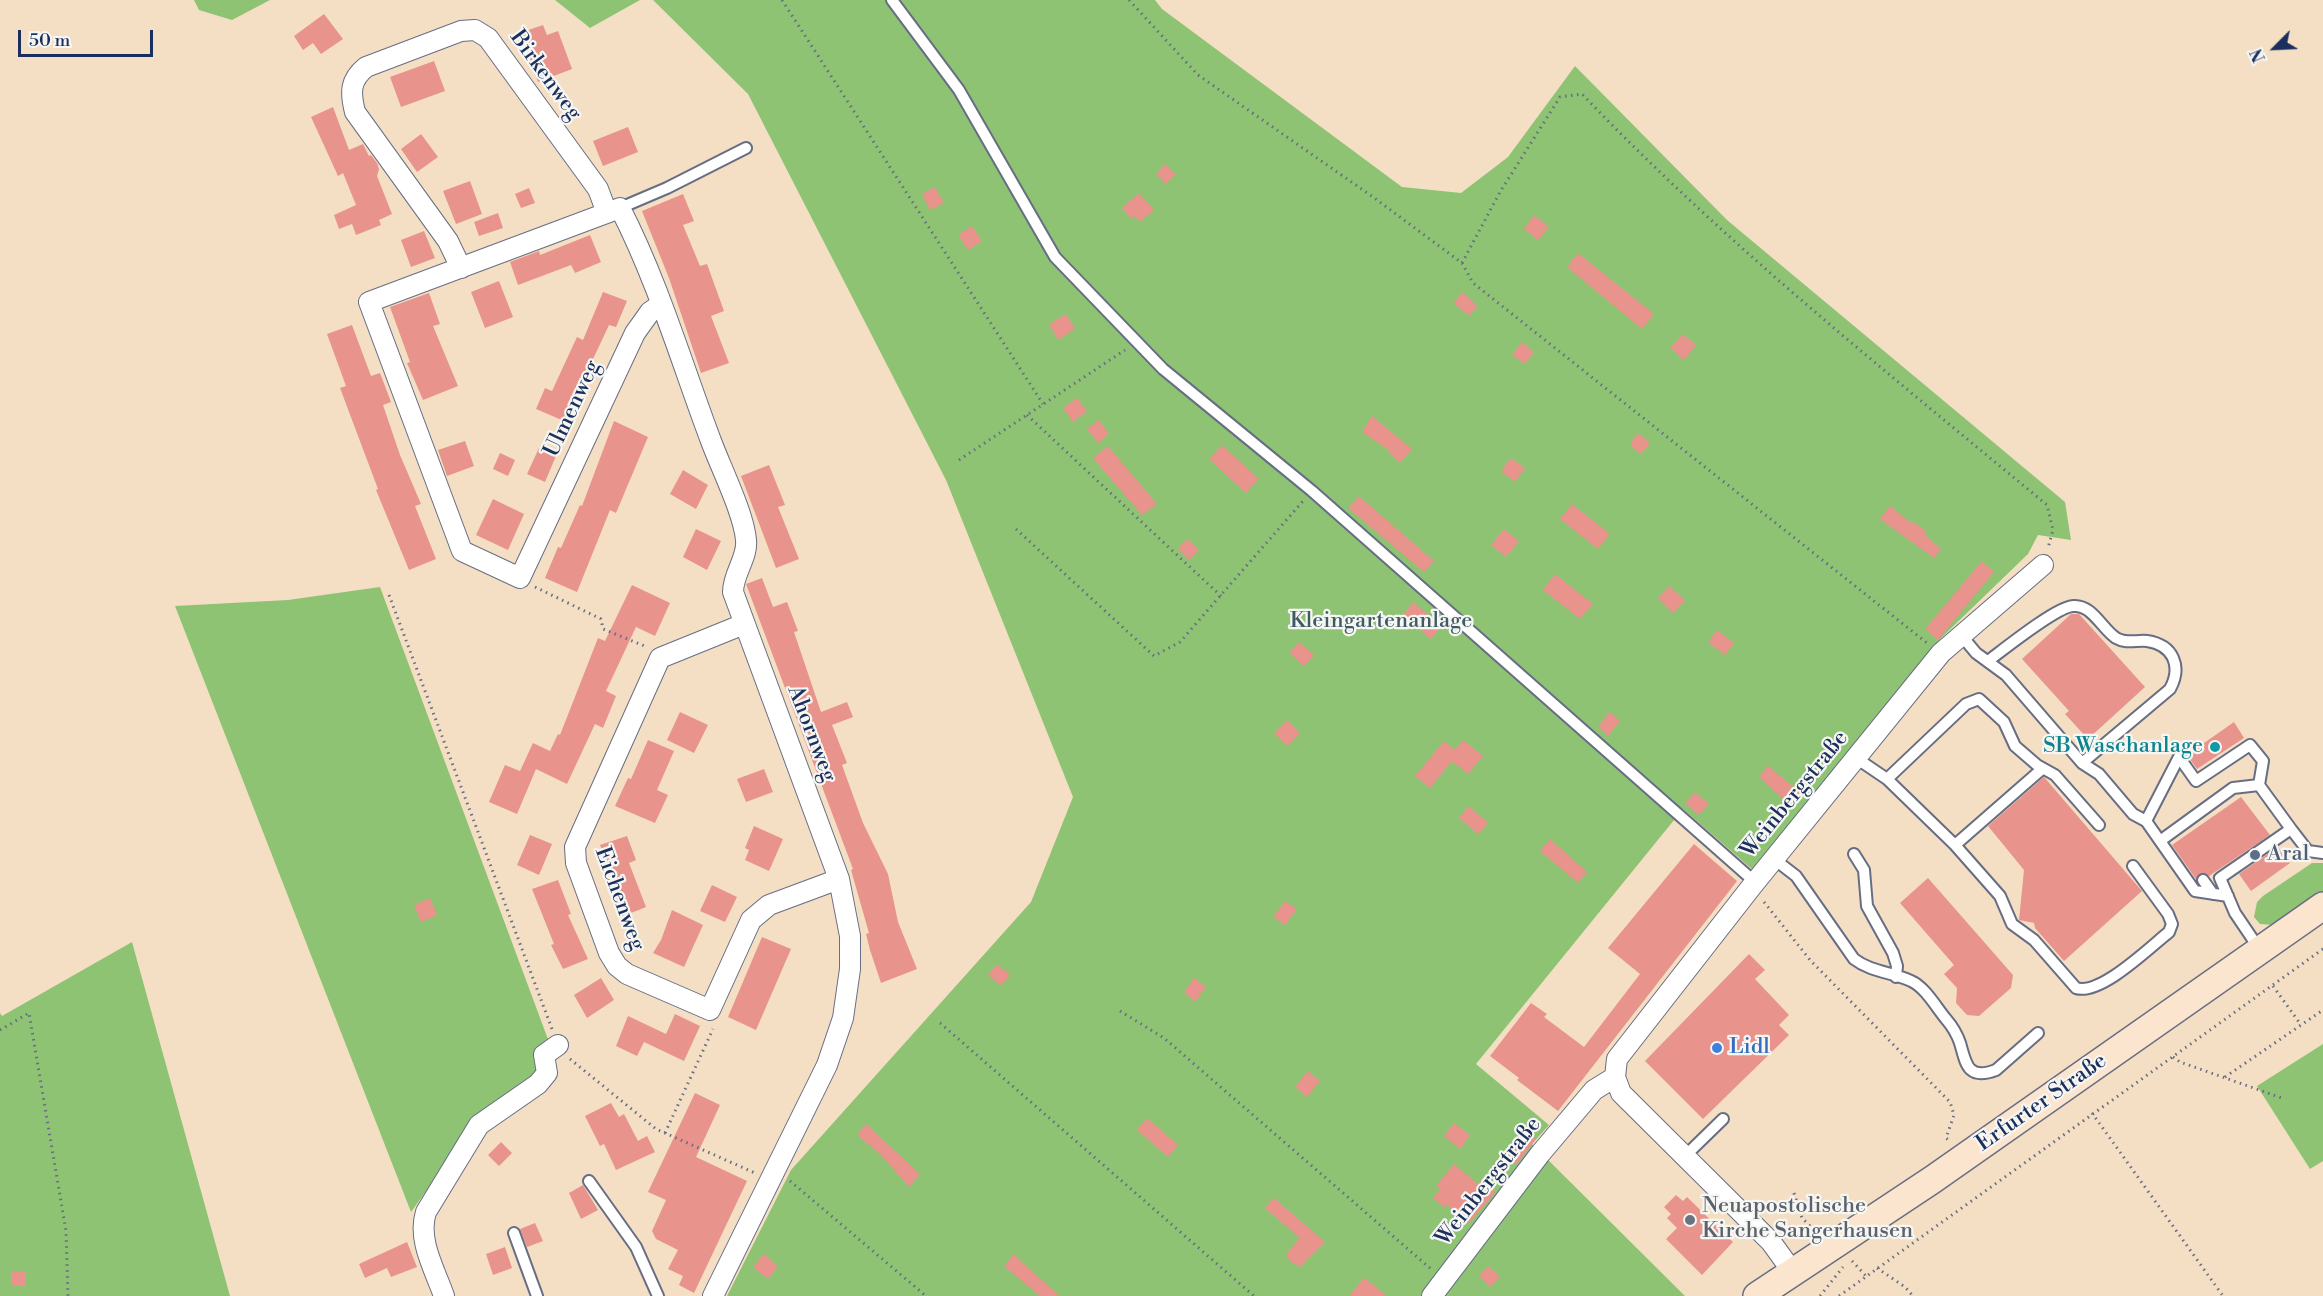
<!DOCTYPE html>
<html>
<head>
<meta charset="utf-8">
<style>
	body { margin:0 }
	#map { position:relative; width:2323px; height:1296px; overflow:hidden; background:#f4dfc4; font-family:"Libre Bodoni",serif }
	canvas { display:block }
	.north { position:absolute; left:2245px; top:18px; width:60px; height:60px; -webkit-text-stroke:4px #f6f6f2; paint-order:stroke; rotate:246deg; font-size:16px; font-weight:700; line-height:24px; text-align:center; color:#1b2f5e }
	.north::after { content:''; display:block; margin:auto; width:21px; height:27px; background:#1b2f5e; clip-path:polygon(50% 0,100% 100%,50% 72%,0 100%) }
	.scale { position:absolute; left:18px; top:30px; width:135px; height:27px; box-sizing:border-box; border:3px solid #1b2f5e; border-top:0; padding-left:8px; font-size:18px; line-height:21px; white-space:nowrap; color:#1b2f5e; -webkit-text-stroke:4px #f6f6f2; paint-order:stroke }
</style>
</head>
<body>
<div id="map">
<canvas width="2323" height="1296"></canvas>
<div class="north">N</div>
<div class="scale">50 m</div>
</div>
<script>
const c = document.querySelector('canvas').getContext('2d');
c.lineJoin = 'round';
function fillPath(path, color) { c.fillStyle = color; c.fill(path, 'evenodd'); }
function stroke(path, color, width, dash) { c.strokeStyle = color; c.lineWidth = width; c.lineCap = dash ? 'butt' : 'round'; c.setLineDash(dash || []); c.stroke(path); }
function write(font, color, halo, rows, align = 'center') {
  c.font = font + ' "Libre Bodoni",serif'; c.lineWidth = 4.5; c.setLineDash([]); c.textBaseline = 'middle'; c.strokeStyle = halo; c.fillStyle = color; for (const [text, x, y, turn = 0] of rows) {
    c.save(); c.translate(x, y); c.rotate((+turn || 0) * Math.PI / 180); c.textAlign = isNaN(turn) ? turn : align; if (halo) c.strokeText(text, 0, 0); c.fillText(text, 0, 0); c.restore();
  }
}
const green = new Path2D(`
	M194,0h76l-38,20 -33,-10z
	M555,0h85l-50,28z
	M653,0h502l7,9 240,178 59,6 47,-36 67,-91 152,154 338,282 6,38 -33,-5 -10,19 -88,85 -187,231 -70,-61 -207,255 73,61 -17,19 153,152h-958l64,-126 240,-268 42,-105 -127,-317 -198,-386z
	M380,587l169,455 -10,32 -60,44 -68,94 -236,-606 113,-6z
	M2312,863h11v30l-49,32 -14,-1 -6,-7 3,-15 6,-6z
	M132,942l98,354h-230v-283l2,3z
	M2323,1044v117l-13,8 -53,-83z`);
const building = new Path2D(`
	M324,14l19,25 -22,15 -8,-11 -10,7 -9,-14z
	M543,25l4,10 11,-4 14,38 -34,13 -18,-49z
	M434,61l11,30 -44,16 -11,-30z
	M333,107l16,43 14,-6 6,12 2,-1 6,8 2,6 -2,7 15,38 -13,6 2,5 -25,10 -4,-11 -13,5 -5,-14 22,-10 -13,-32 -5,3 -27,-59z
	M628,127l10,25 -35,14 -10,-25z
	M421,134l17,23 -21,15 -16,-23z
	M1165,164l11,10 -10,10 -10,-10z
	M470,181l12,33 -26,10 -13,-33z
	M935,187l9,16 -14,7 -8,-16z
	M529,188l6,15 -14,5 -6,-14z
	M1139,193l15,17 -14,12 -5,-6 -3,3 -10,-11z
	M683,194l11,27 -11,4 17,41 7,-2 17,47 -13,5 18,47 -28,10 -32,-95 -27,-67z
	M498,213l5,15 -24,8 -5,-14z
	M1534,215l15,12 -11,13 -14,-11z
	M972,226l10,15 -14,9 -10,-15z
	M424,231l11,27 -24,9 -10,-27z
	M590,235l11,27 -26,11 -4,-8 -53,20 -8,-23 29,-11 1,4z
	M1578,253l76,61 -12,15 -75,-62z
	M499,281l14,36 -28,11 -14,-36z
	M603,292l24,9 -11,26 -7,-2 -45,96 -28,-12 9,-21 7,3 25,-54 6,3z
	M1462,292l16,14 -9,10 -15,-13z
	M429,293l11,31 -7,2 25,60 -35,14 -16,-37 3,-1 -20,-55z
	M1066,314l9,15 -17,11 -9,-16z
	M352,325l19,51 9,-3 11,29 -8,3 17,50 21,49 -6,2 21,53 -27,11 -33,-80 2,-1 -38,-101 6,-2 -19,-52z
	M1683,334l13,11 -12,15 -14,-12z
	M1522,342l12,10 -9,12 -13,-9z
	M1077,398l10,13 -14,11 -10,-14z
	M1372,416l40,33 -12,14 -11,-10 1,-2 -28,-19z
	M1099,420l10,14 -11,9 -11,-14z
	M614,421l34,16 -32,76 -6,-3 -33,82 -32,-14 13,-31 3,1 19,-43 2,1z
	M1638,433l12,10 -9,11 -9,-7v-6z
	M465,441l9,25 -27,10 -9,-26z
	M1222,445l37,34 -13,14 -37,-34z
	M1108,446l49,58 -15,11 -49,-57z
	M539,448l17,8 -11,26 -18,-8z
	M500,453l15,7 -7,16 -15,-7z
	M1511,458l14,10 -10,14 -14,-11z
	M769,465l16,40 -7,2 21,52 -23,9 -35,-92z
	M683,470l25,15 -12,24 -26,-15z
	M1359,496l75,65 -10,11 -76,-64z
	M493,499l31,15 -16,36 -32,-15z
	M1572,504l38,30 -12,15 -38,-30z
	M1890,506l21,17 1,-2 14,10 -2,3 17,15 -7,9 -54,-39z
	M696,529l25,12 -14,29 -24,-13z
	M1504,529l15,12 -13,16 -15,-12z
	M1188,539l11,11 -10,10 -11,-12z
	M1982,561l12,11 -56,68 -13,-11z
	M1555,574l38,30 -13,15 -37,-29z
	M762,578l11,29 14,-5 11,29 -4,1 27,80 26,-10 6,15 -21,8 15,38 -5,2 21,58 25,51 10,48 19,47 -36,14 -11,-33 -4,-16 3,-1 -18,-63 2,-1 -107,-285z
	M632,585l38,18 -15,33 -19,-9 -30,64 10,5 -13,32 -8,-4 -28,60 -31,-15 -19,45 -28,-12 16,-37 15,6 13,-28 17,8 8,-17 2,1 38,-97 7,3z
	M1669,586l16,14 -12,13 -15,-15z
	M1413,602l29,24 -11,13 -28,-24z
	M2071,614h8l66,73 -57,52 -23,-25 4,-3 -47,-52z
	M1717,630l17,13 -9,12 -17,-13z
	M1299,642l15,13 -10,11 -15,-13z
	M680,712l28,13 -14,28 -27,-13z
	M1610,712l10,9 -12,15 -10,-10z
	M1287,720l13,13 -13,13 -13,-13z
	M2234,722l10,16 -47,31 -10,-14z
	M648,740l26,11 -17,39 11,5 -13,28 -40,-17 13,-28 3,1z
	M1463,740l20,16 -15,18 -16,-13 -22,27 -15,-12 29,-35 11,9z
	M1768,766l34,28 -10,13 -33,-30z
	M764,769l9,23 -27,10 -9,-23z
	M2044,777l98,114 -78,70 -29,-33 -1,-5 -15,-3 5,-50 -36,-44z
	M1695,792l14,12 -11,11 -13,-12z
	M2241,797l29,38 -61,41 -7,-3 -6,6 -24,-34z
	M1469,806l19,17 -10,11 -19,-16z
	M754,826l29,13 -14,32 -24,-11 4,-10 -4,-2z
	M530,835l22,9 -13,31 -22,-10z
	M627,836l9,24 -7,3 17,44 -25,10 -11,-29 6,-2 -16,-41z
	M1550,839l37,33 -9,11 -38,-32z
	M1694,844l43,37 -179,230 -41,-31 2,-2 -29,-22 41,-53 16,11 -3,3 40,30 56,-73 -32,-26z
	M2278,847l12,16 -39,28 -12,-17z
	M1928,878l85,97 -2,13 -32,28 -12,-1 -11,-12 1,-15 -13,-14 10,-9 -54,-62z
	M558,880l13,34 -3,1 20,44 -25,10 -12,-24 3,-1 -22,-55z
	M712,885l25,12 -12,25 -25,-11z
	M430,898l7,17 -16,7 -7,-17z
	M1285,901l12,8 -12,16 -12,-8z
	M672,910l31,15 -19,42 -31,-14 8,-13z
	M762,937l29,12 -35,81 -28,-13z
	M1749,954l16,16 -10,9 34,36 -10,10 10,10 -86,84 -58,-58z
	M997,964l13,11 -9,11 -13,-11z
	M601,978l13,22 -27,18 -13,-23z
	M1194,978l12,9 -11,15 -11,-10z
	M675,1014l25,12 -16,35 -40,-19 -7,14 -21,-10 12,-30 38,18z
	M1308,1071l12,10 -13,16 -12,-10z
	M695,1093l25,12 -24,52 51,24 -53,112 -15,-8 4,-9 -15,-7 10,-19 -22,-11 -4,-8 14,-31 -18,-8z
	M611,1103l8,14 5,-3 14,27 9,-5 8,16 -39,18 -12,-26 -4,2 -15,-30z
	M1147,1118l31,27 -10,12 -31,-27z
	M1454,1123l16,12 -10,14 -16,-13z
	M866,1124l54,50 -11,13 -29,-33 -23,-19z
	M1523,1129l13,10 -20,26 -13,-11z
	M501,1142l11,11 -13,13 -11,-11z
	M1454,1164l24,20 3,-3 15,11 -27,31 -22,-18 -2,3 -12,-10 8,-9 -5,-3z
	M583,1185l15,25 -17,9 -12,-26z
	M1676,1195l7,6 4,-4 46,45 -31,33 -36,-36 11,-11 -10,-10 4,-4 -7,-7z
	M1274,1198l51,44 -25,25 -9,-5 -5,-8 14,-16 -35,-30z
	M535,1223l8,18 -16,6 -7,-18z
	M407,1242l10,25 -26,10 -4,-9 -22,10 -6,-14z
	M505,1247l7,21 -19,7 -7,-21z
	M764,1254l14,12 -10,13 -15,-12z
	M1014,1254l11,11 35,31h-20l-36,-30z
	M1488,1266l12,11 -10,10 -11,-11z
	M26,1271v15h-15v-14z
	M1364,1278l3,2 20,16h-38z`);
const path = new Path2D(`
	M782,0l261,404
	M1129,0l69,75 175,122 89,66 11,20 454,360
	M1462,263l38,-71 60,-95 22,-3c143,150 306,279 465,411l6,25 -5,18
	M1027,415l194,181
	M959,460l166,-110
	M1016,529l138,127 26,-14 123,-141
	M535,587l66,32 2,10 44,18
	M389,595l163,434
	M1764,902l46,58 140,142 4,13 -8,23 5,4
	M2273,986l28,39
	M1120,1011l44,27 267,231
	M940,1023l314,273
	M0,1030l29,-17 37,218 2,65
	M2173,1057l7,5 102,36
	M570,1059l86,70 99,44
	M2225,1077l98,-67
	M2092,1113l131,183
	M665,1133l48,-104
	M790,1181l136,115
	M1794,1193l8,25 14,14
	M1852,1261l14,15
	M1877,1268l28,19 8,9
	M1820,1296l23,-29
	M1839,1296l484,-347`);
const service = new Path2D(`
	M892,0l67,90 96,167 108,112 149,122 443,391
	M620,208l47,-20 79,-40
	M1961,635l15,18 30,22 76,88 17,11 34,40 13,7
	M1988,661c15,-11 68,-54 85,-55 19,-2 29,23 43,32 10,6 20,2 31,3 27,4 35,26 23,48l-88,74
	M1856,758l31,21 68,66 45,51 12,28 22,16 42,48c24,8 73,-40 93,-56l3,-8 -4,-10 -35,-48
	M1887,779l79,-75 13,-5 25,23 11,24 22,19 18,10 44,50
	M2160,841l-14,-20 33,-64 17,24 54,-36 13,16 -4,24
	M1955,845l87,-76
	M1854,854l10,16 3,36 26,47 4,13 -1,11
	M1774,859l22,17 58,83c17,13 38,13 57,22 14,6 25,26 35,38 6,7 11,15 14,24 6,20 7,38 36,27l42,-37
	M2203,880l10,14
	M2228,896l-33,-5 -35,-50 73,-53 26,-3 32,44
	M2260,950l-25,-37 -15,-35 71,-49 17,22 15,2
	M1684,1157l39,-38
	M589,1181l47,66 22,49
	M514,1233l23,63`);
const minor = new Path2D(`
	M461,268l-13,-27 -93,-129c-5,-20 -5,-32 11,-45l95,-36 14,-1 13,8 110,151 9,24
	M660,305l-10,7 -15,21 -115,245 -58,-27 -93,-249 251,-94c38,74 62,156 91,233 10,27 33,73 35,99 2,18 -13,33 -13,52l106,287 11,57v33l-7,49 -16,47 -114,231
	M744,624l-84,34 -85,189 1,16 33,90 8,13 10,8 83,36 41,-90 18,-15 70,-26
	M1792,1271l-21,-29 -150,-149 -6,-16 2,-18 135,-173 189,-233 102,-88
	M444,1296c-9,-26 -27,-56 -18,-84l53,-87 59,-41 9,-11 -3,-18 14,-10
	M1432,1296l108,-142 54,-64 21,-13`);
const secondary = new Path2D(`
	M1757,1296l175,-116 391,-274`);
const markers = [
	[2215,747,6,"#0f9aa8"],
	[2255,855,6,"#5c6f8a"],
	[1717,1048,6,"#3f7fe0"],
	[1690,1220,6,"#6b7280"]
];
const streetNames = [
	["Birkenweg",545,76,54],
	["Ulmenweg",573,409,-65],
	["Ahornweg",811,734,69],
	["Weinbergstraße",1795,795,-51],
	["Eichenweg",619,899,70],
	["Erfurter Straße",2042,1103,-35],
	["Weinbergstraße",1489,1182,-52]
];
const parkNames = [
	["Kleingartenanlage",1381,622]
];
const cultureNames = [
	["SB Waschanlage",2203,747]
];
const serviceNames = [
	["Aral",2267,855]
];
const shopNames = [
	["Lidl",1729,1048]
];
const worshipNames = [
	["Neuapostolische",1702,1207],
	["Kirche Sangerhausen",1702,1232]
];
fillPath(green, '#8ec374');
fillPath(building, '#e8938c');
stroke(service, '#676d82', 14);
stroke(minor, '#676d82', 22);
stroke(secondary, '#676d82', 30);
stroke(path, '#676d82', 3, [1.5, 4.5]);
stroke(service, '#fff', 10);
stroke(minor, '#fff', 20);
stroke(secondary, '#fce5cf', 27);
for (const [x, y, r, color] of markers) { const dot = new Path2D(); dot.arc(x, y, r, 0, 2 * Math.PI); c.fillStyle = color; c.fill(dot); stroke(dot, '#f6f6f2', 2); }
write('22px', '#1b2f5e', '#f6f6f2', streetNames);
write('22px', '#3e5b65', '#f6f6f2', parkNames);
write('22px', '#0d838f', '#f6f6f2', cultureNames, 'right');
write('22px', '#4e5e75', '#f6f6f2', serviceNames, 'left');
write('22px', '#366cbe', '#f6f6f2', shopNames, 'left');
write('22px', '#5b616d', '#f6f6f2', worshipNames, 'left');
</script>
</body>
</html>
